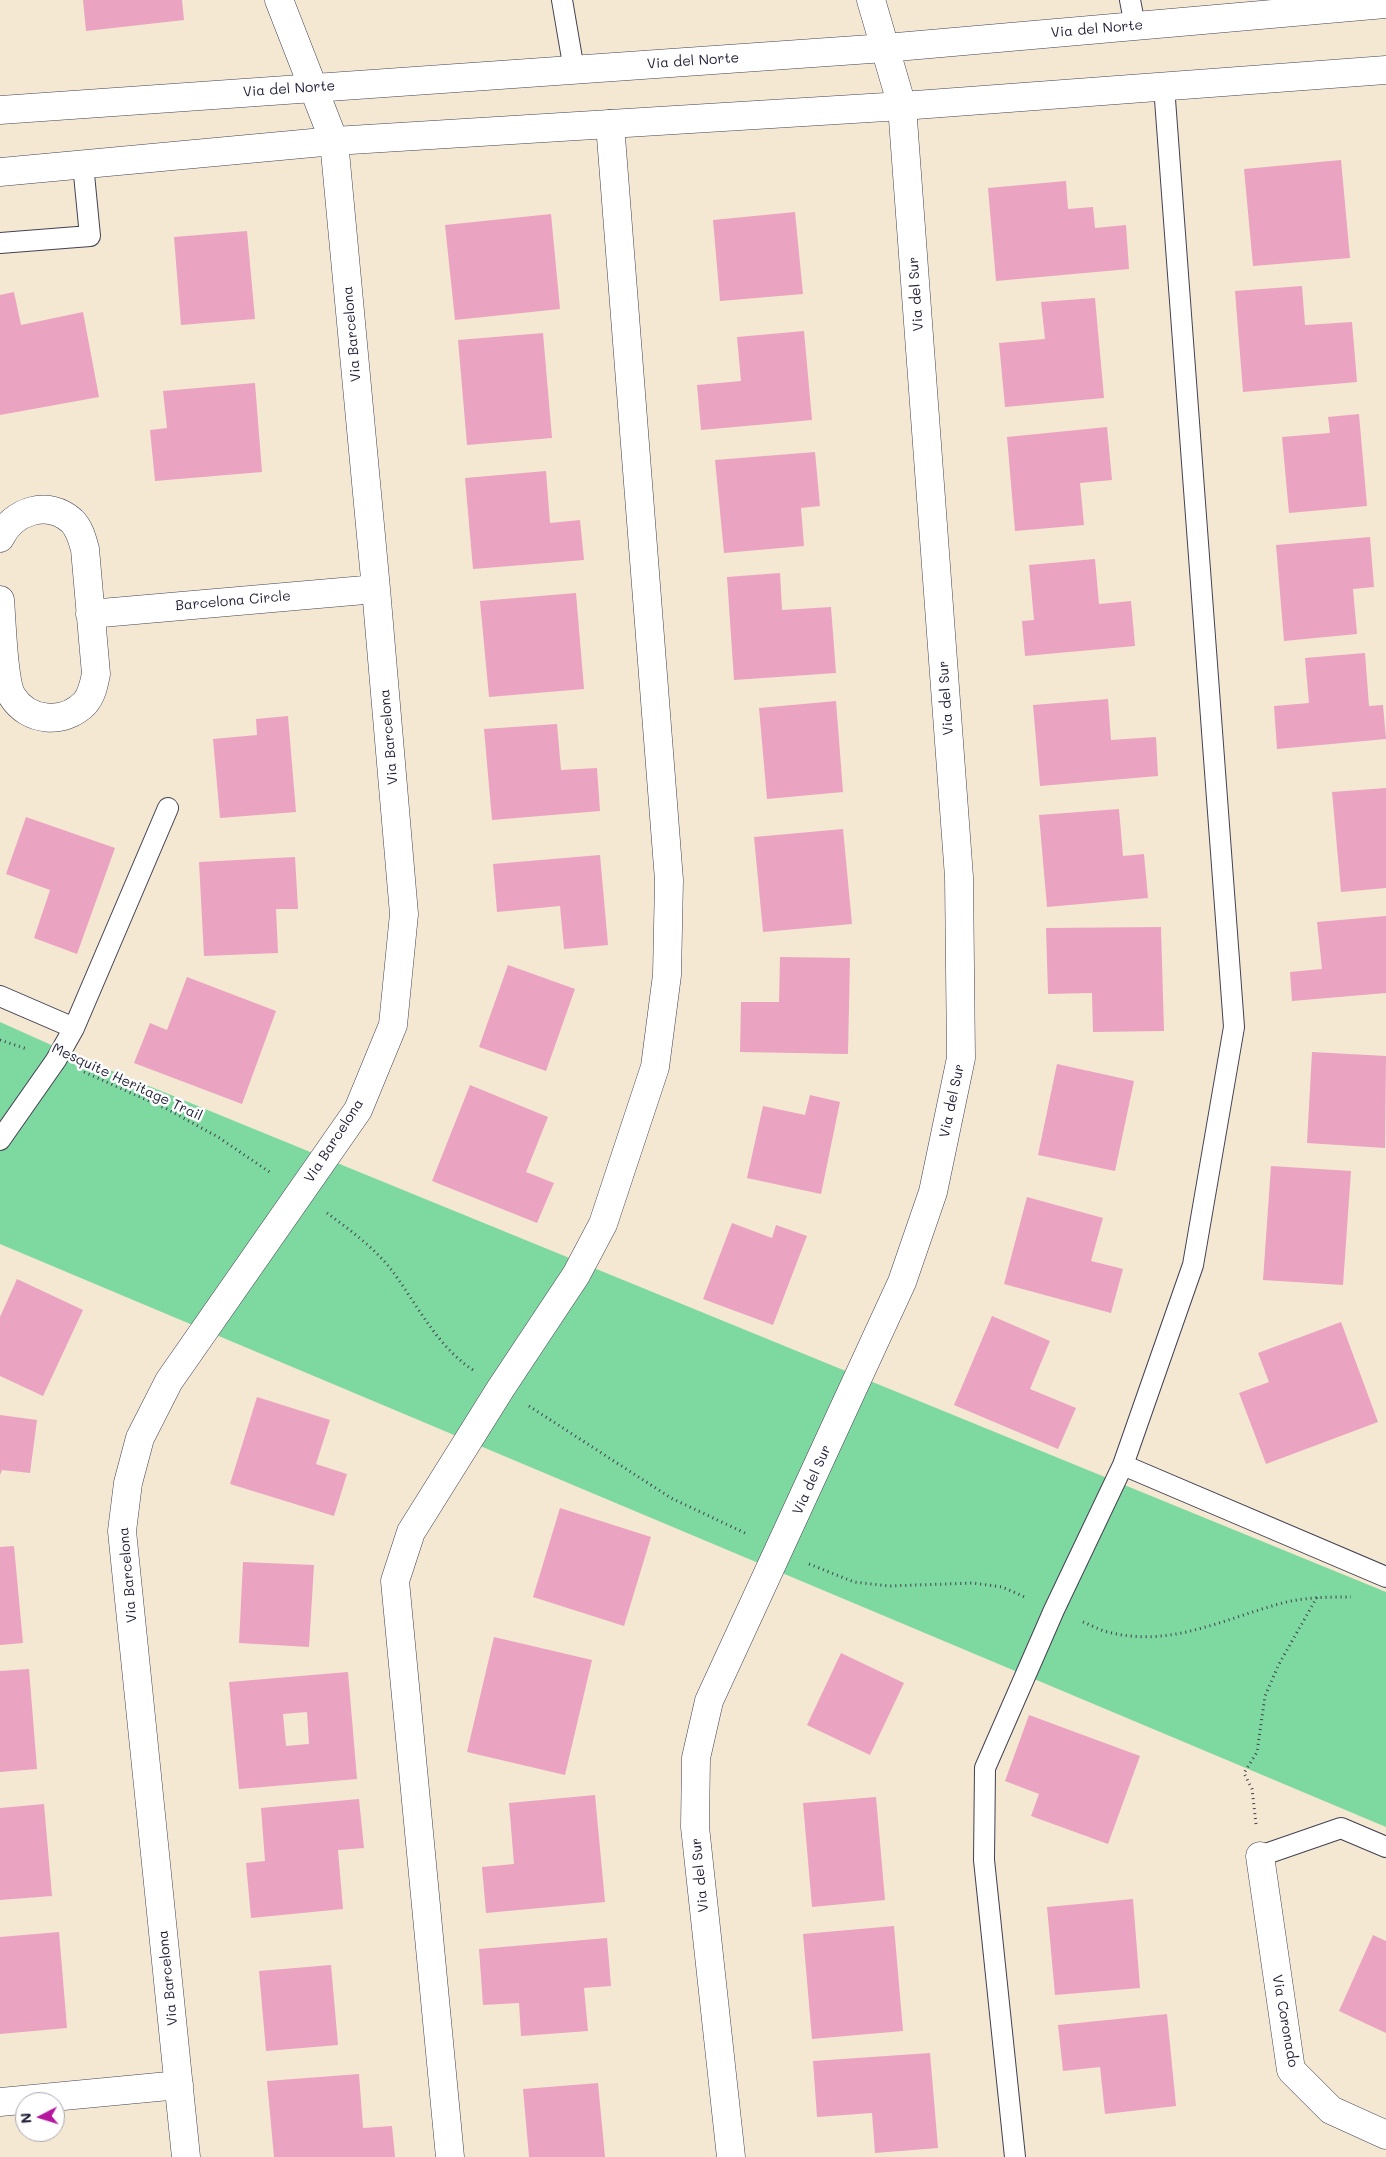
<!DOCTYPE html>
<html>
<head>
<meta charset="utf-8">
<style>
	body { margin:0 }
	#map { position:relative; width:1386px; height:2157px; overflow:hidden; background:#f4e8d2; font-family:Mali,sans-serif }
	canvas { display:block }
	.north { position:absolute; left:15px; top:2092px; width:50px; height:50px; box-sizing:border-box; background:#fff; border:1px solid #a7a7b1; border-radius:50%; rotate:265deg; font-size:14px; font-weight:700; line-height:20px; text-align:center; color:#22223b }
	.north::after { content:''; display:block; margin:auto; width:18px; height:22px; background:#b5179e; clip-path:polygon(50% 0,100% 100%,50% 72%,0 100%) }
</style>
</head>
<body>
<div id="map">
<canvas width="1386" height="2157"></canvas>
<div class="north">N</div>
</div>
<script>
const c = document.querySelector('canvas').getContext('2d');
c.lineJoin = 'round';
function fillPath(path, color) { c.fillStyle = color; c.fill(path, 'evenodd'); }
function stroke(path, color, width, dash) { c.strokeStyle = color; c.lineWidth = width; c.lineCap = dash ? 'butt' : 'round'; c.setLineDash(dash || []); c.stroke(path); }
function write(font, color, halo, rows, align = 'center') {
  c.font = font + ' Mali,sans-serif'; c.lineWidth = 5; c.setLineDash([]); c.textBaseline = 'middle'; c.strokeStyle = halo; c.fillStyle = color; for (const [text, x, y, turn = 0] of rows) {
    c.save(); c.translate(x, y); c.rotate((+turn || 0) * Math.PI / 180); c.textAlign = isNaN(turn) ? turn : align; if (halo) c.strokeText(text, 0, 0); c.fillText(text, 0, 0); c.restore();
  }
}
const green = new Path2D(`
	M0,1022l78,35 1308,535v235l-1386,-583z`);
const building = new Path2D(`
	M83,0h99l2,20 -98,11z
	M1341,160l9,98 -97,8 -9,-97z
	M1066,181l2,28 25,-2 2,21 31,-3 3,44 -133,12 -8,-93z
	M795,212l8,82 -83,7 -7,-81z
	M551,214l9,95 -105,11 -10,-95z
	M247,231l8,88 -74,6 -7,-88z
	M1302,286l3,39 47,-3 5,60 -114,10 -8,-101z
	M14,292l7,33 62,-13 16,85 -99,18v-120z
	M1095,298l9,100 -99,9 -6,-64 46,-4 -4,-37z
	M804,331l8,89 -111,10 -4,-45 44,-4 -4,-44z
	M543,333l9,105 -85,7 -9,-105z
	M255,383l7,89 -107,9 -5,-51 17,-2 -4,-37z
	M1359,414l8,92 -78,7 -7,-76 48,-4 -2,-16z
	M1107,427l5,53 -32,3 4,42 -69,6 -8,-94z
	M815,452l5,54 -19,2 3,38 -80,7 -9,-93z
	M546,471l4,52 30,-3 4,40 -111,9 -8,-91z
	M1370,537l4,50 -21,2 4,45 -73,7 -8,-96z
	M1095,559l4,45 32,-3 4,45 -110,10 -3,-35 12,-1 -5,-55z
	M780,573l2,37 49,-3 5,66 -102,7 -7,-103z
	M576,593l8,96 -95,8 -9,-96z
	M1365,653l4,53 14,-1 3,34 -109,10 -3,-43 35,-3 -4,-45z
	M1108,699l3,41 45,-3 2,39 -118,10 -7,-81z
	M836,701l7,91 -76,7 -8,-91z
	M288,716l8,96 -76,6 -7,-79 44,-4 -1,-16z
	M557,724l4,46 36,-2 3,43 -108,9 -8,-91z
	M1386,788v100l-45,4 -9,-100z
	M1119,809l4,47 21,-2 4,44 -101,9 -8,-92z
	M26,817l89,31 -38,106 -43,-16 16,-48 -44,-16z
	M843,829l9,95 -89,8 -9,-95z
	M600,855l8,90 -44,4 -4,-43 -63,6 -4,-48z
	M295,857l3,52h-22l2,44 -74,3 -5,-94z
	M1386,916v77l-94,8 -2,-29 32,-3 -5,-47z
	M1161,927l3,104 -71,1 -1,-39 -44,1 -2,-66z
	M780,957l70,1 -2,96 -108,-2 1,-50h38z
	M508,965l67,24 -29,82 -67,-24z
	M187,977l89,34 -34,93 -108,-41 16,-40 17,7z
	M1312,1052l74,4 -1,92 -78,-5z
	M1057,1064l77,17 -19,90 -77,-16z
	M470,1085l78,32 -22,55 28,11 -17,40 -105,-42z
	M810,1095l30,7 -19,92 -74,-16 16,-72 42,9z
	M1271,1166l80,5 -8,114 -80,-5z
	M1027,1197l76,21 -12,43 32,8 -12,44 -107,-29z
	M732,1223l40,15 4,-13 31,11 -34,89 -70,-26z
	M17,1279l66,31 -40,86 -43,-20v-59z
	M992,1316l58,25 -20,48 46,19 -18,41 -104,-44z
	M1341,1322l37,100 -112,42 -27,-71 30,-11 -11,-29z
	M257,1397l73,23 -14,44 31,10 -13,42 -104,-32z
	M0,1415l37,5 -7,53 -28,-3 -2,5z
	M560,1508l91,29 -27,89 -91,-29z
	M14,1546l9,97 -23,2v-98z
	M243,1562l71,3 -5,82 -70,-4z
	M494,1637l98,23 -27,115 -98,-23z
	M841,1653l63,30 -34,72 -63,-30z
	M29,1669l8,100 -37,3v-101z
	M348,1672l9,107 -118,10 -10,-107zM307,1712l2,32 -23,2 -3,-32z
	M1029,1715l111,41 -32,88 -77,-28 8,-22 -34,-13z
	M595,1795l10,107 -119,11 -4,-46 32,-3 -5,-61z
	M876,1797l9,103 -73,7 -9,-104z
	M359,1799l5,49 -26,2 5,59 -92,9 -5,-55 19,-2 -4,-53z
	M44,1804l8,92 -52,4v-92z
	M1133,1899l7,89 -85,7 -8,-88z
	M894,1926l9,105 -91,8 -9,-105z
	M59,1932l8,96 -67,6v-97z
	M1373,1935l13,6v92l-47,-22z
	M607,1938l4,48 -27,2 4,43 -67,5 -2,-33 -36,2 -4,-56z
	M331,1965l7,80 -72,6 -7,-80z
	M1167,2014l9,92 -71,8 -5,-47 -37,4 -5,-46z
	M930,2053l8,95 -63,5 -3,-40 -55,4 -4,-56z
	M359,2074l4,54 29,-2 3,31h-121l-7,-76z
	M598,2083l7,74h-76l-6,-68z`);
const path = new Path2D(`
	M0,1040l27,9
	M84,1072l83,37 51,28 53,36
	M327,1213c23,17 49,36 66,59 25,34 44,74 80,98
	M529,1406l142,92 76,36
	M809,1564l45,18 35,4 84,-3 29,4 25,11
	M1083,1622c8,3 16,8 25,10 61,16 113,-12 171,-28 24,-7 48,-7 72,-7
	M1256,1824l-4,-35 -8,-16 13,-21 8,-56 14,-32 38,-67`);
const service = new Path2D(`
	M562,0l12,70
	M1130,0l5,26
	M0,243l90,-7 -7,-72
	M0,996l74,32
	M0,1140l56,-80 18,-32 94,-220
	M1123,1465l263,112
	M1260,1856l81,-28 45,19
	M1015,2157l-31,-297 1,-92 69,-158 69,-145 70,-200 41,-238 -70,-941`);
const minor = new Path2D(`
	M0,538c13,-27 48,-39 72,-17 8,8 10,18 13,28l11,125c-2,10 -4,21 -11,29 -21,22 -57,19 -73,-7 -9,-15 -10,-75 -12,-96
	M90,614l286,-25
	M1260,1856l31,214 40,40 55,25
	M0,2102l179,-17
	M186,2157l-64,-626 6,-48 12,-45 29,-57 189,-271 35,-85 11,-111 -28,-325 -42,-448 -55,-141
	M450,2157l-55,-576 16,-49 90,-144 75,-113 27,-51 52,-157 12,-92 2,-95 -59,-756
	M731,2157l-36,-330 1,-69 13,-57 193,-419 31,-90 28,-134 -2,-181 -57,-771 -31,-106`);
const tertiary = new Path2D(`
	M0,110l885,-62 501,-44
	M0,172l334,-31 568,-35 484,-36`);
const streetNames = [
	["Via del Norte",1097,29,-5],
	["Via del Norte",693,61,-4],
	["Via del Norte",289,89,-4],
	["Via del Sur",916,294,-94],
	["Via Barcelona",352,334,-95],
	["Barcelona Circle",233,601,-5],
	["Via del Sur",946,698,-94],
	["Via Barcelona",389,737,-95],
	["Mesquite Heritage Trail",127,1082,25],
	["Via del Sur",952,1101,-78],
	["Via Barcelona",334,1141,-57],
	["Via del Sur",812,1480,-66],
	["Via Barcelona",128,1575,-95],
	["Via del Sur",700,1875,-96],
	["Via Barcelona",168,1978,-96],
	["Via Coronado",1285,2021,80]
];
fillPath(green, '#7ed9a0');
fillPath(building, '#eba3c2');
stroke(service, '#424052', 22);
stroke(minor, '#424052', 29);
stroke(tertiary, '#424052', 29);
stroke(path, '#424052', 3, [1, 4]);
stroke(service, '#fff', 20);
stroke(minor, '#fff', 28);
stroke(tertiary, '#fff', 28);
write('14px', '#22223b', '#fff', streetNames);
</script>
</body>
</html>
